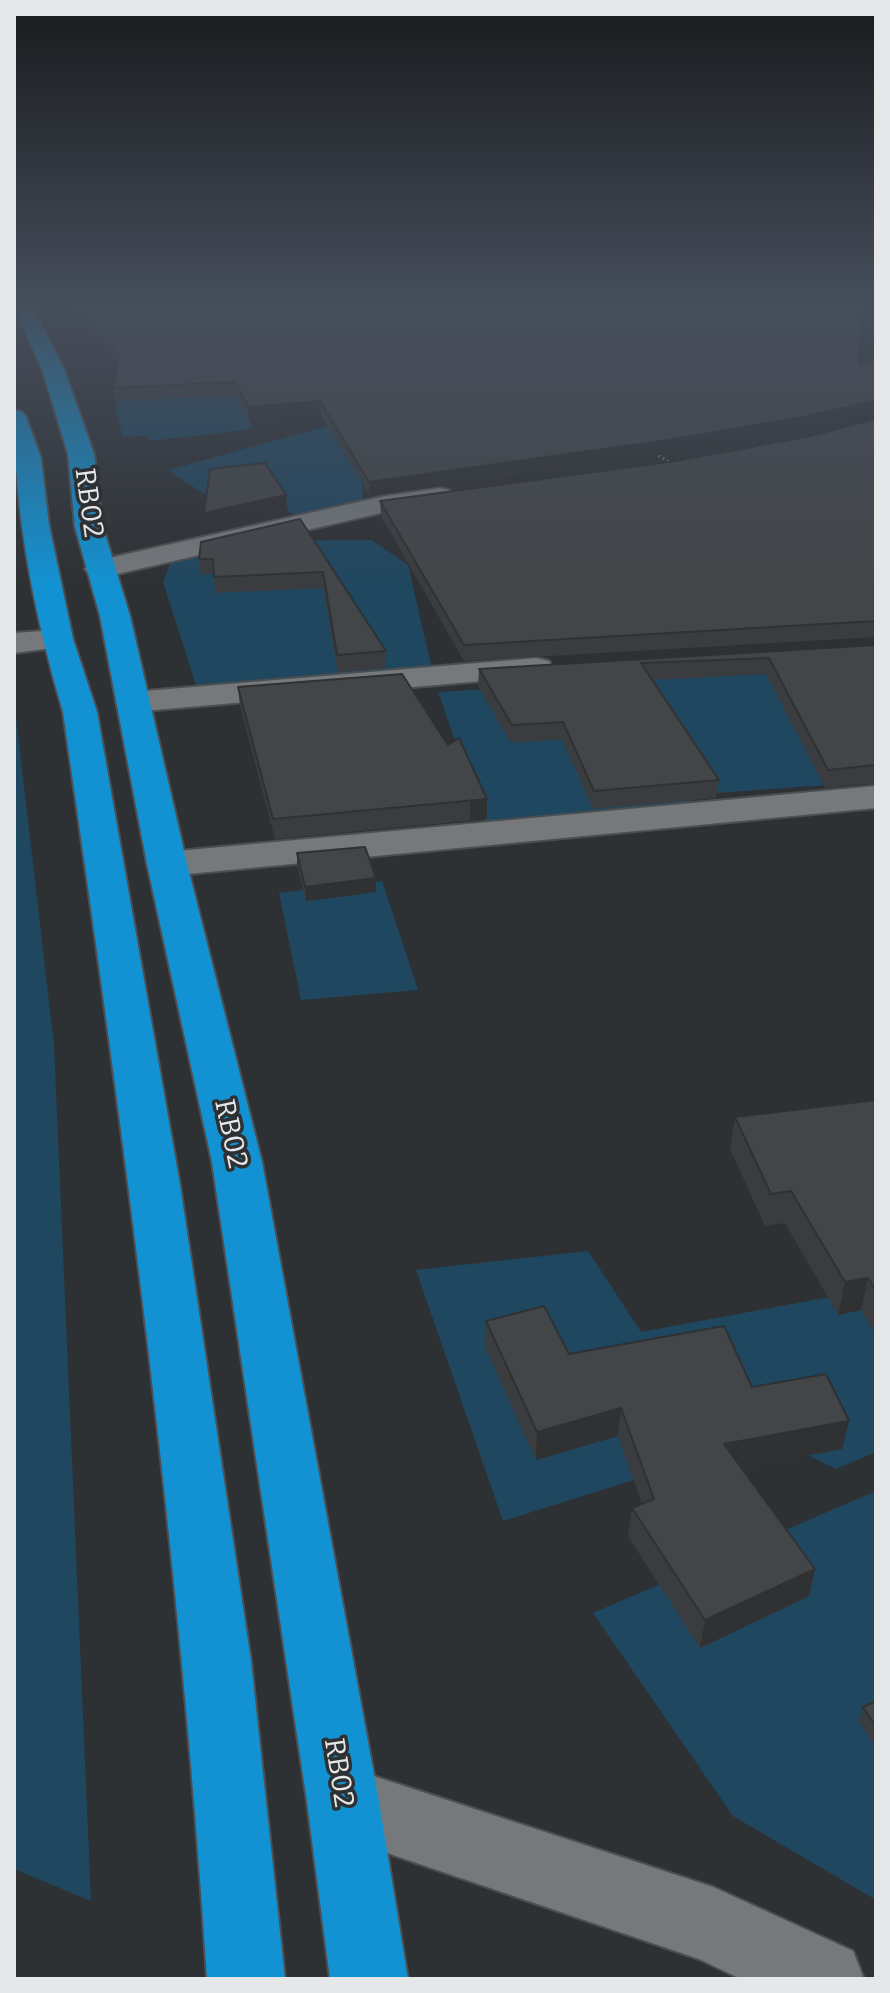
<!DOCTYPE html>
<html>
<head>
<meta charset="utf-8">
<style>
	body { margin:0 }
	#map { position:relative; width:890px; height:1993px; overflow:hidden; background:#2e3134; font-family:Bitter,serif }
	canvas { display:block }
	.frame { position:absolute; inset:0; border:16px solid #e5e7e9; pointer-events:none }
</style>
</head>
<body>
<div id="map">
<canvas width="890" height="1993"></canvas>
<div class="frame"></div>
</div>
<script>
const c = document.querySelector('canvas').getContext('2d');
c.lineJoin = 'round';
function fillPath(path, color) { c.fillStyle = color; c.fill(path, 'evenodd'); }
function stroke(path, color, width, dash) { c.strokeStyle = color; c.lineWidth = width; c.lineCap = dash ? 'butt' : 'round'; c.setLineDash(dash || []); c.stroke(path); }
function write(font, color, halo, rows, align = 'center') {
  c.font = font + ' Bitter,serif'; c.lineWidth = 7; c.setLineDash([]); c.textBaseline = 'middle'; c.strokeStyle = halo; c.fillStyle = color; for (const [text, x, y, turn = 0] of rows) {
    c.save(); c.translate(x, y); c.rotate((+turn || 0) * Math.PI / 180); c.textAlign = isNaN(turn) ? turn : align; if (halo) c.strokeText(text, 0, 0); c.fillText(text, 0, 0); c.restore();
  }
}
const green = new Path2D(`
	M244,395l9,34 -103,12 -4,-6 -23,3 -8,-30 5,-11z
	M360,417l3,87 -63,14 -48,-30 -42,10 -42,-28z
	M372,540l36,25 24,104 -234,22 -35,-109 8,-20 99,-21z
	M778,671l76,112 -137,10 -71,-119z
	M618,681l78,125 -209,24 -49,-138z
	M14,700l40,345 37,856 -77,-32z
	M382,881l36,109 -117,10 -22,-107z
	M588,1251l53,81 221,-41 14,26v135l-40,17 -65,-32 -268,84 -87,-251z
	M876,1491v409l-143,-84 -140,-203z`);
const path = new Path2D(`
	M654,453l19,11`);
const minor = new Path2D(`
	M440,488l9,2 4,6 -4,6 -64,10 -285,66 -10,-3 -5,-6 5,-6 10,-3 285,-64z
	M57,630l11,2 5,7 -5,7 -54,7v-20z
	M537,658l12,3 4,7 -4,7 -416,37 -12,-3 -5,-7 5,-7 12,-3z
	M876,786v22l-709,68 -14,-4 -6,-8 6,-8 14,-4z
	M343,1766l370,121 140,64 11,28h-123l-42,-20 -356,-121 -25,-11 -11,-25 11,-25z`);
const highway = new Path2D(`
	M14,307h18l32,62 30,85 9,73 27,89 57,248 75,298 117,640 29,177h-78l-23,-177 -95,-640 -65,-298 -47,-248 -25,-89 -7,-73 -26,-85z
	M14,410l8,2 4,5 15,41 8,67 24,114 24,73 83,473 71,476 34,318h-78c-27,-425 -83,-846 -144,-1267 -29,-98 -49,-199 -49,-302z`);
const wall = new Path2D(`
	M70,307h791l-55,123 -132,23 -304,43 -49,-81 -72,6 -12,-25 -123,5 -1,-13 4,-25z
	M876,419v218l-412,24 -83,-145 -1,-15 296,-40 135,-25z
	M300,519l86,132v17l-48,4 -15,-84 -108,5 -1,-19 -13,1 -2,-16z
	M876,645v138l-51,5 -59,-114 -114,6 67,100 -3,18 -123,11 -31,-70 -51,4 -33,-57 1,-17z
	M402,674l85,145 -212,20 -35,-133 -2,-19z
	M297,853l79,25v14l-70,9 -9,-35z
	M876,1100v236l-15,-26 -23,5 -53,-92 -20,3 -35,-77 5,-32z
	M486,1321l83,33 183,33 97,34 -7,28 -100,19 67,128 -109,52 -72,-112 4,-28 10,-4 -24,-68 -82,24 -50,-111z
	M876,1701v48l-17,-28 4,-14z`);
const shadedWall = new Path2D(`
	M876,400v13l-70,17 -132,23 -304,43 -1,-14z
	M320,401l1,14 -72,6 -1,-14z
	M286,495l2,20 -82,18 -2,-20z
	M487,799v20l-17,2v-20z
	M376,878v14l-70,9 -1,-14z
	M868,1278l-7,32 -23,5 7,-33z
	M621,1408l-3,28 -82,24 1,-28z
	M849,1421l-7,28 -123,23 5,-28z
	M815,1569l-6,27 -109,52 5,-28z`);
const building = new Path2D(`
	M78,307h783l-2,58 17,-4v39l-68,16 -133,23 -306,43 -49,-81 -72,6 -12,-25 -123,6 6,-34z
	M876,419v202l-412,24 -84,-144 296,-40 135,-25z
	M265,463l21,32 -82,18 6,-44z
	M300,519l86,132 -49,4 -14,-83 -109,5 -1,-18h-14l2,-17z
	M876,645v120l-48,5 -59,-112 -128,5 78,117 -125,11 -31,-69 -51,3 -33,-56z
	M402,674l46,71 11,-7 28,61 -214,20 -35,-132z
	M365,847l11,31 -71,9 -8,-34z
	M876,1100v190l-8,-12 -23,4 -54,-91 -20,3 -36,-77z
	M544,1306l25,48 155,-28 28,61 74,-13 23,47 -125,23 91,125 -110,51 -73,-112 22,-9 -33,-91 -84,24 -51,-111z
	M876,1701v26l-13,-20z`);
const streetNames = [
	["RB02",88,503,82],
	["RB02",230,1134,78],
	["RB02",338,1773,81]
];
fillPath(green, '#204760');
stroke(minor, '#4c4f51', 4);
stroke(highway, '#4c4f51', 4);
stroke(path, '#737578', 3, [2, 3]);
fillPath(minor, '#75797c');
fillPath(highway, '#1292d3');
fillPath(wall, '#3a3c3f');
fillPath(shadedWall, '#2f3133');
fillPath(building, '#434649');
stroke(building, '#2f3133', 2);
const sky = c.createLinearGradient(0, 0, 0, 586);
sky.addColorStop(0, '#191b1d');
sky.addColorStop(0.52, '#464e5c');
sky.addColorStop(1, '#464e5c00');
c.fillStyle = sky;
c.fillRect(0, 0, 890, 586);
write('28px', '#e5e7e9', '#2e3134', streetNames);
</script>
</body>
</html>
